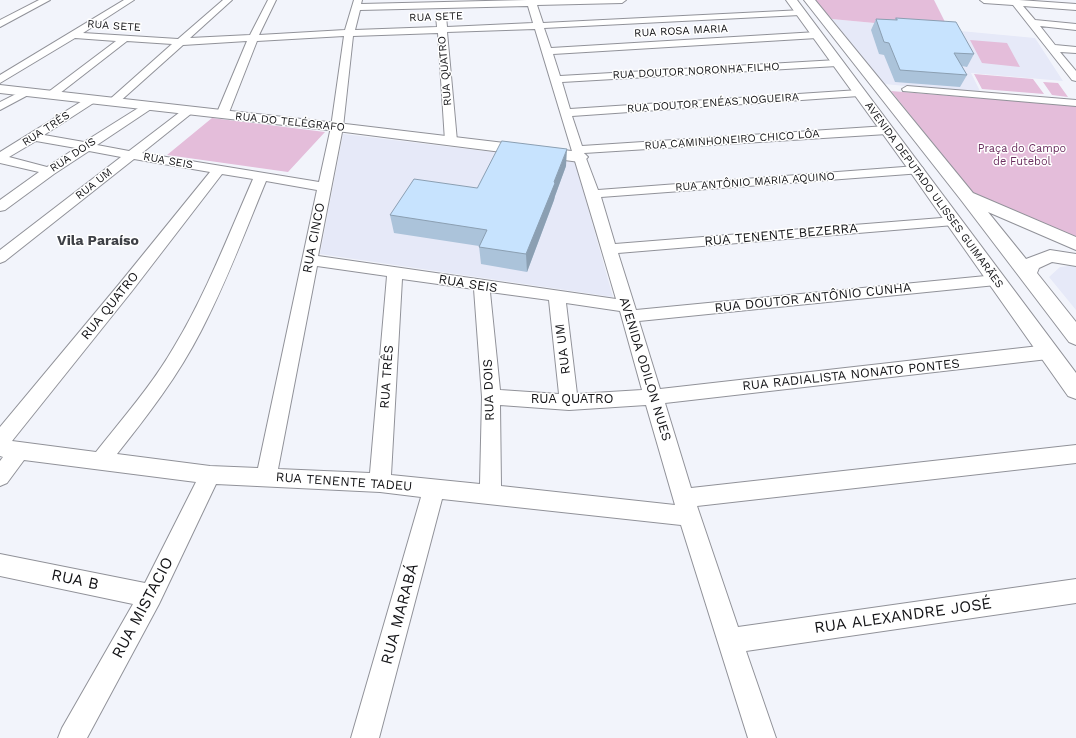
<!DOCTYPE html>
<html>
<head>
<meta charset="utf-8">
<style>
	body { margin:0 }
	canvas { display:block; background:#f2f4fb }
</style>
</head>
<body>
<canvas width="1076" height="738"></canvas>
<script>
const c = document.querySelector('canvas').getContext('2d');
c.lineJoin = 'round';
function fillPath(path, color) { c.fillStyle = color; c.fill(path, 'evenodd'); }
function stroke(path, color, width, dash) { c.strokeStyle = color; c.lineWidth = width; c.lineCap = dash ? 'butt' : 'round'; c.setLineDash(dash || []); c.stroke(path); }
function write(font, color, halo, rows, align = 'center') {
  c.font = font + ' "Work Sans",sans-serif'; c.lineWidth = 3; c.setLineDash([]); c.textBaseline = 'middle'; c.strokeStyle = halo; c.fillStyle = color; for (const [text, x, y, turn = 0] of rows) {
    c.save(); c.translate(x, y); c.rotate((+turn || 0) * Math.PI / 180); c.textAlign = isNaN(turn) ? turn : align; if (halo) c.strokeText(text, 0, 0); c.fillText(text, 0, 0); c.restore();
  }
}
const built = new Path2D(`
	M832,19l203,19 28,43 -92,-8 10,20 -97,-9z
	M343,134l232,28 38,135 -293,-43z
	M1076,265v45l-27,-33 11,-10z`);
const green = new Path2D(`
	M814,0h120l15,30 -117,-11z
	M970,40l37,3 13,24 -38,-4z
	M974,74l59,5 11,15 -62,-5z
	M1043,82l15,1 10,14 -16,-2z
	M891,91l185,15v131l-103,-44z
	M212,118l113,14 -37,40 -121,-17z`);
const minor = new Path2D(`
	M39,0h11l-50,27v-7z
	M124,0h10l-51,33 95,6 45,-39h9l-42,38 60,-3 18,-35h8l-17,35 86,-5 9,-30h8l-1,4 166,-4h99l-4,3 -85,2 6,18 260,-13 2,2 -2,2 -3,1 -256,13 7,20 266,-16 5,3 -5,3 -264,16 7,22 277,-16 5,3 -5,3 -275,16 8,27 289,-19 6,3 -6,3 -287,20 10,30 305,-20 4,1 2,3 -2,3 -4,1 -303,19 14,37 319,-24 5,1 2,3 -2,3 -321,24 14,47 339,-27 5,1 2,3 -2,3 -5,1 -336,28 18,57 360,-35 6,1 2,4 -2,4 -6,1 -357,36 21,68 388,-44 6,2 3,5 -3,5 -6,2 -383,44 26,85 385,-43v18l-379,43 41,121 338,-48v24l-330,48 30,87h-28l-67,-213 -239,-26 -63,239h-28l70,-241 -41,-5 -164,-8 -57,120 -72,134h-29l4,-10 71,-124 -133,-28v-22l145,29 51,-101 -172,-22 -17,23 -7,3v-25l3,-4 -3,-1v-29l120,-144 90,-111 -76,-13 -129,102 -5,2v-13l121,-93 -32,-6 -35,23 -49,36 -5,1v-11l39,-28 -39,-9v-11l87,-54h8l2,2 -2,2 -51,33 40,7 59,-37h8l2,2 -2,2 -54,36 32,6 55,-42h8l2,2 -2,2 -50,40 177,29 12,-55 13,-91 -87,5 -29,74 -2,2h-8l-2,-2 31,-74 -64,4 -66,59h-8l-2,-2 2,-2 63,-56 -45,-3 -72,56h-8l-2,-2 2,-2 69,-52 -41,-3 -75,45v-8zM528,6l5,17 -86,4 -1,-11 -5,-3 -5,3 1,11 -82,3 5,-20zM535,29c27,90 55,180 81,270l-298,-43 25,-129 10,-91 85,-3 7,108 2,3h8l2,-3 -10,-109zM36,141l40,7 -29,19 -38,-10zM222,174l31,5c-25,57 -47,115 -79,168 -22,38 -51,71 -78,105l-84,-11 120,-150zM266,181l51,9 -59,278 -48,-2 -93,-12c31,-39 61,-78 84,-123 25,-48 44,-99 65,-150zM317,266l70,10 -17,197 -92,-4zM402,279l72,10 8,108 -2,87 -89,-9zM490,292l59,8 10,94 -59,-4zM566,303l54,8 22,79 -65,4zM500,405l69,5 77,-5 29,100 -174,-19z
	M980,0h39l57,4v6l-53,-4 12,14 41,4v6l-36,-4 15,19 21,2v6l-16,-1 16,19v10l-4,-1 -59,-75 -29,-2z
	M907,86l169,14v6l-173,-15 -1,-2z
	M26,89l4,1 2,2 -2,2 -30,16v-8z`);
const tertiary = new Path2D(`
	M786,0h11l279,373v26l-8,-3 -157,-223z
	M804,0h11l158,193 103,44v13l-88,-38 38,47 24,-9 26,4v12l-24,-4 -13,6 -2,5 39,49v23l-7,-3 -108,-142z
	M0,85l337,38 243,29 5,2 3,3 -3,3 -5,2 -243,-31 -337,-38z`);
const wall = new Path2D(`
	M896,18l78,36 -7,13 -5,-1 5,9 -7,12 -65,-5 -11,-27 -5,-1 -8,-24 5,-11 19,1z
	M566,166l-11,30 -1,4 -27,72 -46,-8 -2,-18 -85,-13 -4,-18 87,-27z`);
const shadedWall = new Path2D(`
	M567,149l-1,17 -11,30 -1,4 -27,72 -1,-18z`);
const building = new Path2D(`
	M896,18l60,4 18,32 -20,-1 13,22 -67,-5 -11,-27 -5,-1 -8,-23 21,1z
	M502,141l65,8 -13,33 1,1 -29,71 -47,-7 8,-17 -97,-15 24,-36 63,9z`);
const farStreetnames = [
	["RUA SETE",436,17,-2],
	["RUA SETE",114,26,4],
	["RUA ROSA MARIA",681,31,-3],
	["RUA QUATRO",445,71,-95],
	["RUA DOUTOR NORONHA FILHO",696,71,-3],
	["RUA DOUTOR ENÉAS NOGUEIRA",713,103,-4],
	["RUA DO TELÉGRAFO",290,122,6],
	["RUA TRÊS",46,129,-33],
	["RUA CAMINHONEIRO CHICO LÔA",732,140,-4],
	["RUA DOIS",73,155,-34],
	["RUA SEIS",168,161,10],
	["RUA ANTÔNIO MARIA AQUINO",755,182,-4],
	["RUA UM",94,184,-38],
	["AVENIDA DEPUTADO ULISSES GUIMARÃES",934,195,54]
];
const farParknames = [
	["Praça do Campo",1022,149],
	["de Futebol",1022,162]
];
const streetNames = [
	["RUA TENENTE BEZERRA",781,235,-5],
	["RUA CINCO",314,238,-79],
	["RUA SEIS",468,284,9],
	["RUA DOUTOR ANTÔNIO CUNHA",813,298,-6],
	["RUA QUATRO",110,306,-51],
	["RUA UM",563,349,-97],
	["AVENIDA ODILON NUES",645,369,73],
	["RUA RADIALISTA NONATO PONTES",851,375,-6],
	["RUA TRÊS",387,377,-86],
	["RUA DOIS",489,390,-92],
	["RUA QUATRO",572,399],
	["RUA TENENTE TADEU",344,482,4]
];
const neighbourhoodNames = [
	["Vila Paraíso",98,241]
];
const nearStreetnames = [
	["RUA B",75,580,12],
	["RUA MISTACIO",143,608,-62],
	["RUA MARABÁ",400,614,-75],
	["RUA ALEXANDRE JOSÉ",903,616,-8]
];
fillPath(built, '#e6e9f8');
fillPath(green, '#e4bdda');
stroke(minor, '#919299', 2);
stroke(tertiary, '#919299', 2);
fillPath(minor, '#fff');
fillPath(tertiary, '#fff');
fillPath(wall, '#abc3da');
fillPath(shadedWall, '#8b9fb2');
fillPath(building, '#c7e3fe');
stroke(building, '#8b9fb2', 1);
write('11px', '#131316', '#fff', farStreetnames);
write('11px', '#6b2e5f', '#fff', farParknames);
write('13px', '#131316', '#fff', streetNames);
write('bold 14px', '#3e4046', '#fff', neighbourhoodNames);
write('16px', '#131316', '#fff', nearStreetnames);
</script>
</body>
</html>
